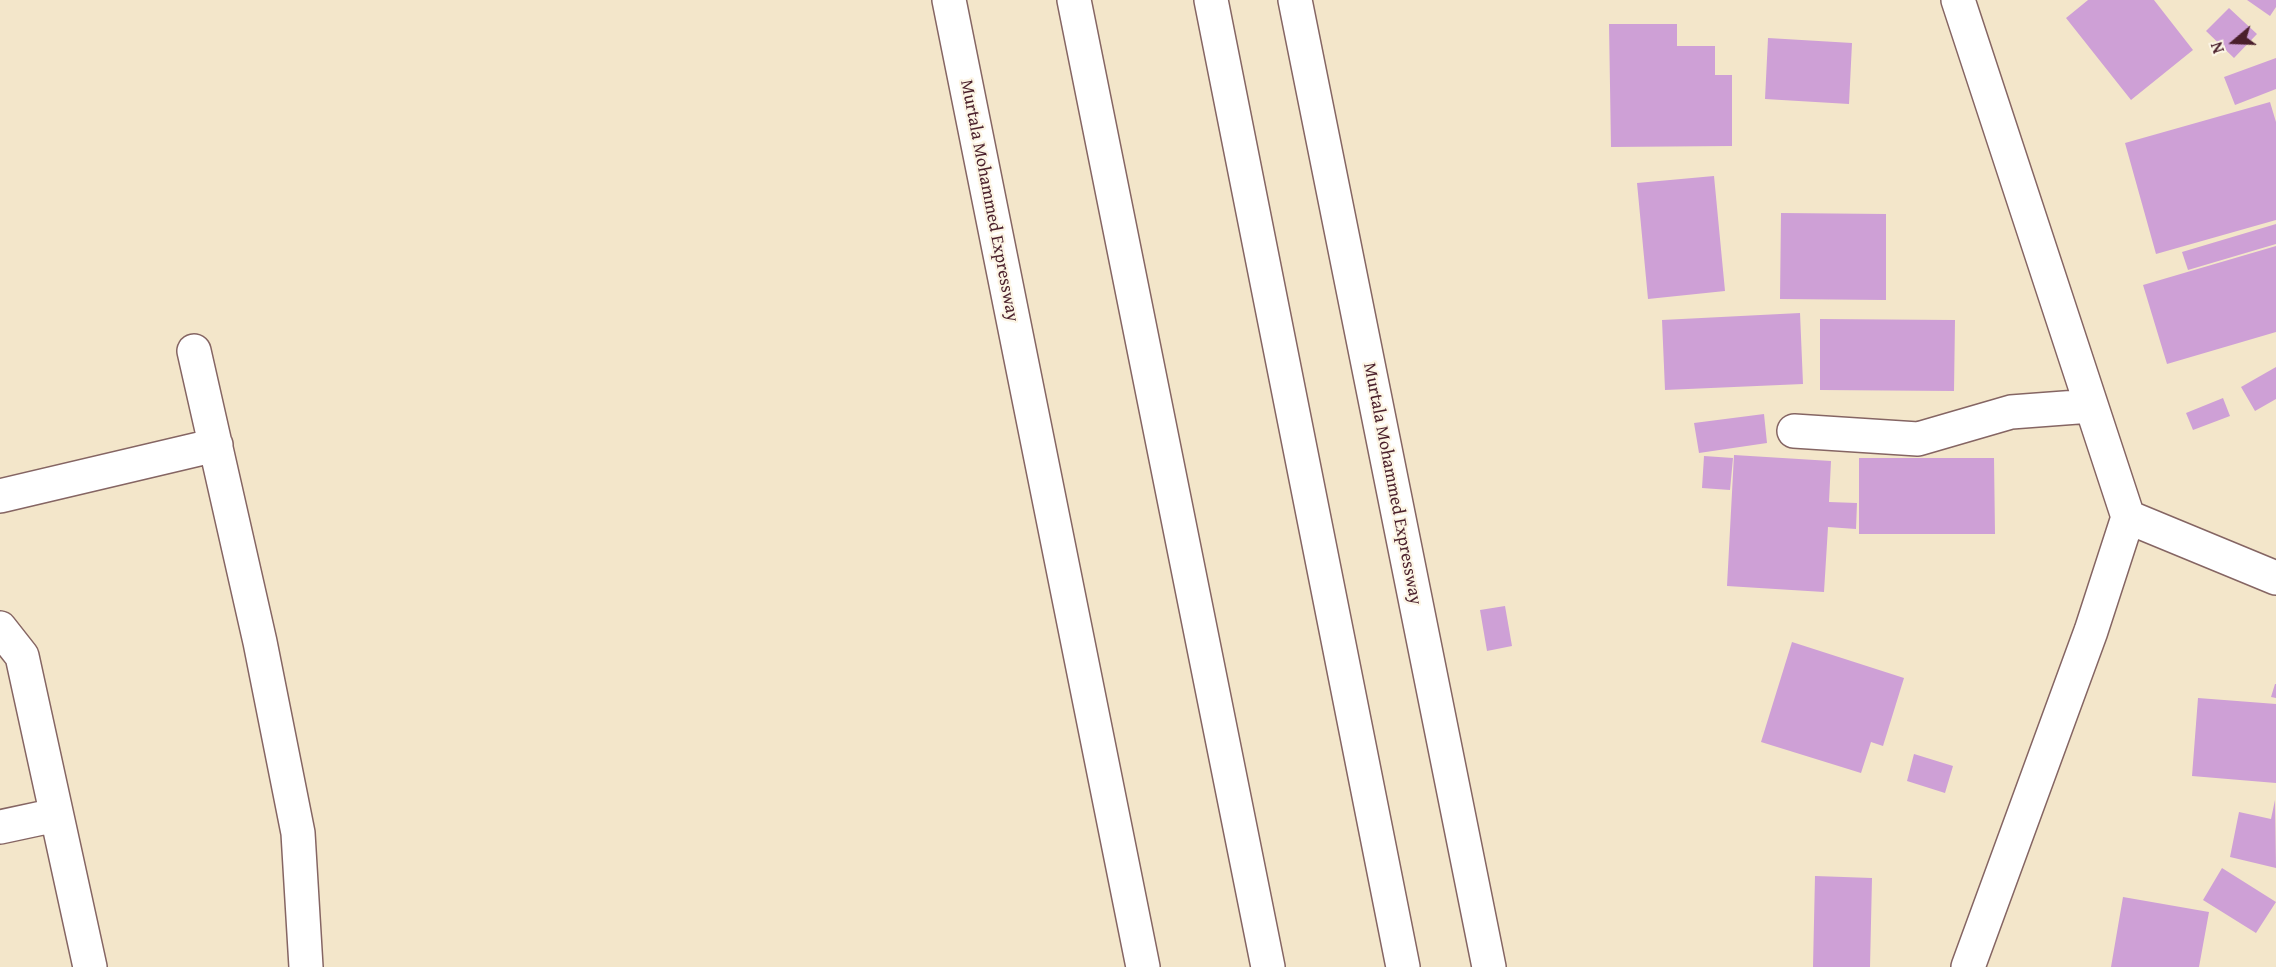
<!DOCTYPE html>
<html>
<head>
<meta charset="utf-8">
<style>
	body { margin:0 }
	#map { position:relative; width:2276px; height:967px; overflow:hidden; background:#f3e6ca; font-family:"Gentium Book Plus",serif }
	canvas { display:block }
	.north { position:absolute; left:2204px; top:12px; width:60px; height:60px; -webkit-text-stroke:4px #fcf5e5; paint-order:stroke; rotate:251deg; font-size:16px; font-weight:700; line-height:24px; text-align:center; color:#4a1f2b }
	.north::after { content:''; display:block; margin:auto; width:21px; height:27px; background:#4a1f2b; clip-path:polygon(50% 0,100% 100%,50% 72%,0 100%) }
</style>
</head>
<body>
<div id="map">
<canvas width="2276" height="967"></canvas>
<div class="north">N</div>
</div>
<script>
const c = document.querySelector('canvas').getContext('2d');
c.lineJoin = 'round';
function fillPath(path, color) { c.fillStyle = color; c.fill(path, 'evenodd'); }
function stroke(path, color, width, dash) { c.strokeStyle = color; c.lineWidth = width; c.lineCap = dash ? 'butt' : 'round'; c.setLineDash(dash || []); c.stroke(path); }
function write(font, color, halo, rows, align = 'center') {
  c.font = font + ' "Gentium Book Plus",serif'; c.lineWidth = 4.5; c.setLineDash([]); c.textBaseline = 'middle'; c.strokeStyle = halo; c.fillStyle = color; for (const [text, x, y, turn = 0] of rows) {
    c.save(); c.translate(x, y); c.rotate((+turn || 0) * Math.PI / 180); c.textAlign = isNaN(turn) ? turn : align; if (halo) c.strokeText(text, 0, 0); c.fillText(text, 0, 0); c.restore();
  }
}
const building = new Path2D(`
	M2088,0h66l39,50 -62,50 -65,-82z
	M2247,0h29v7l-6,9z
	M2229,8l28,26 -23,24 -28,-27z
	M1609,24h68v22h38v29h17v71l-121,1z
	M1768,38l84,5 -3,61 -84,-5z
	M2276,58v31l-41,16 -11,-28z
	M2270,102l6,20v98l-120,34 -31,-111z
	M1714,176l11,115 -77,8 -11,-116z
	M1781,213l105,1v86l-106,-1z
	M2276,224v20l-88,26 -6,-18z
	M2276,246v86l-109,32 -24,-79z
	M1800,313l3,71 -138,6 -3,-70z
	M1820,319l135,1 -1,71 -134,-1z
	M2276,367v32l-21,12 -14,-24z
	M2223,398l7,18 -37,14 -7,-17z
	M1764,414l3,29 -68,10 -5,-30z
	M1734,455l97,6 -2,41 28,1 -1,26 -28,-2 -4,65 -97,-6z
	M1704,456l29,2 -3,32 -28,-2z
	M1859,458h135l1,76h-136z
	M1505,606l7,40 -25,5 -7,-41z
	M1792,642l112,36 -21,68 -12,-4 -10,31 -100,-31z
	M2275,684h1v14l-5,-1z
	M2198,698l78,6v79l-84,-7z
	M1914,754l39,12 -8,27 -38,-12z
	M2275,800l1,68 -46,-11 9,-45 32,7z
	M2222,868l54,34 -20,31 -53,-33z
	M1815,876l57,2 -2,89h-57z
	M2123,897l86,15 -10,55h-88z`);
const minor = new Path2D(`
	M1958,0l170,517 -37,114 -123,336
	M194,351l66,291 38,191 8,134
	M1794,431l124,8 93,-27 80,-6
	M0,496l216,-51
	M2128,517l148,61
	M0,628l22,28 68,311
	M0,827l56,-12`);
const trunk = new Path2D(`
	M949,0l194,967
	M1295,0l194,967`);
const motorway = new Path2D(`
	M1074,0l194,967
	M1211,0l192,967`);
const streetNames = [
	["Murtala Mohammed Expressway",989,201,79],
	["Murtala Mohammed Expressway",1392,484,79]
];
fillPath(building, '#cea0d6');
stroke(minor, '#856563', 36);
stroke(trunk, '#856563', 36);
stroke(motorway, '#856563', 36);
stroke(minor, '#fff', 33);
stroke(trunk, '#fff', 33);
stroke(motorway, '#fff', 33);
write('18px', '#4a1f2b', '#fcf5e5', streetNames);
</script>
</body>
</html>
